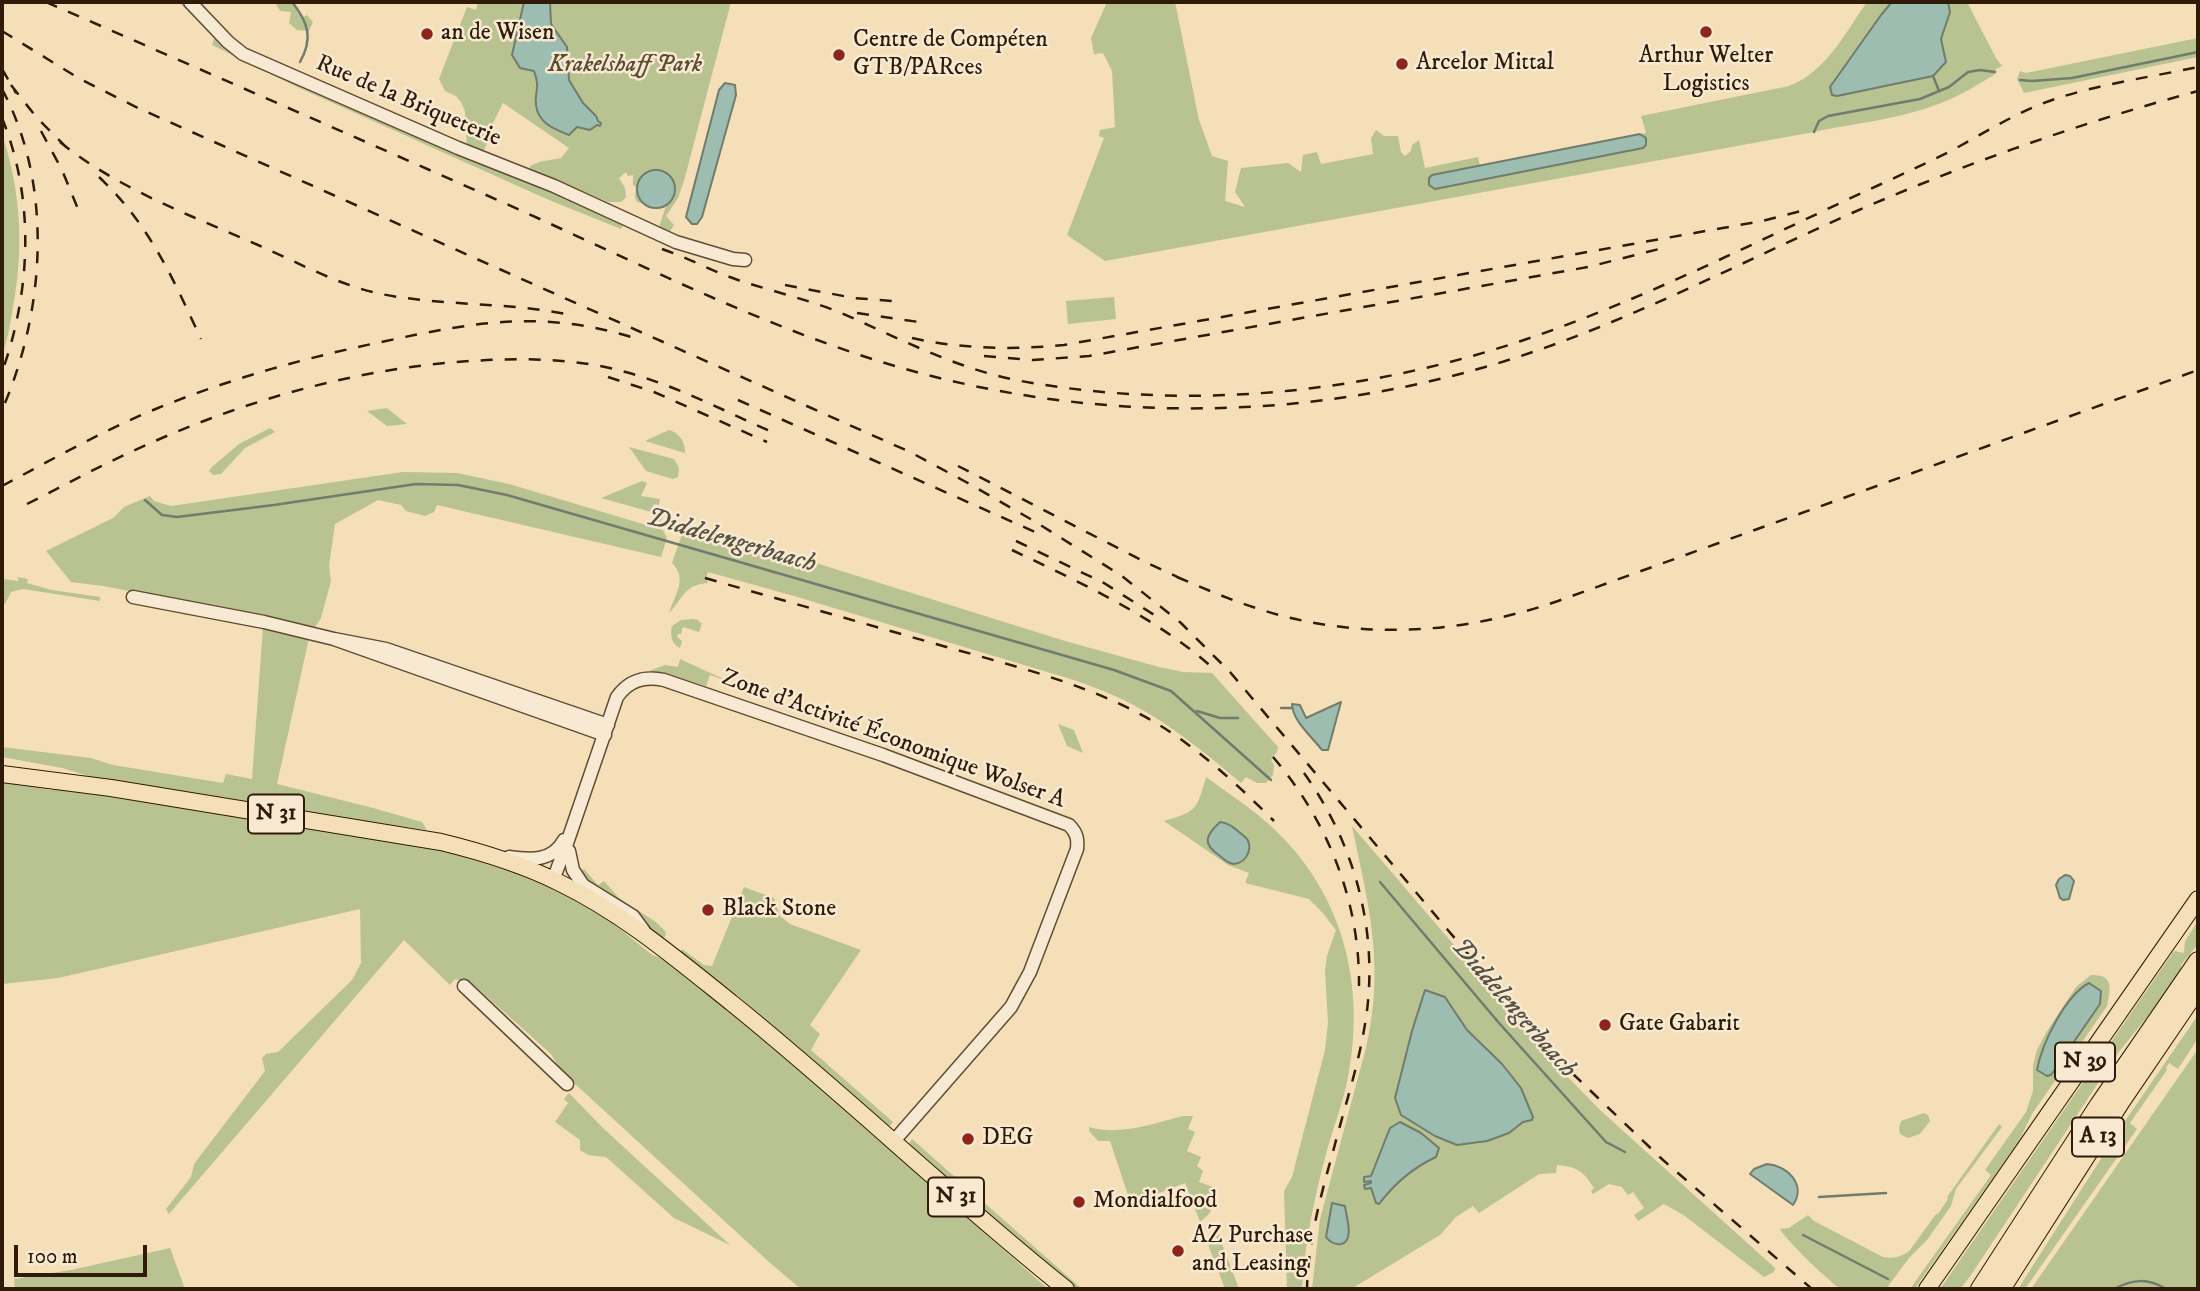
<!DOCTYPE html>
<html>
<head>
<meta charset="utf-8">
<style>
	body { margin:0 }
	#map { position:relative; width:2200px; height:1291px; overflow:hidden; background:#f4dfb9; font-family:"IM FELL DW Pica",serif }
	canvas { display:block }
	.frame { position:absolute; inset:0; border:4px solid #301a08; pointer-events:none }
	.scale { position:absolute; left:14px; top:1245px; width:133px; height:32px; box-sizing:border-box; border:4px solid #301a08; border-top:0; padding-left:9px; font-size:21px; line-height:24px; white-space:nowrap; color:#301a08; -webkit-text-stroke:5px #f8ead2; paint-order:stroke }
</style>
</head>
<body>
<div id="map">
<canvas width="2200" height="1291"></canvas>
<div class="frame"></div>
<div class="scale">100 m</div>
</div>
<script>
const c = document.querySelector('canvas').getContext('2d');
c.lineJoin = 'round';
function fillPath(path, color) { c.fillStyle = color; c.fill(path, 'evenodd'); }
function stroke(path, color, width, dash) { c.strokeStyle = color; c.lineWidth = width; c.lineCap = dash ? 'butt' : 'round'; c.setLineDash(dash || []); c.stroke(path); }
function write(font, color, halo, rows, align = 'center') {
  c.font = font + ' "IM FELL DW Pica",serif'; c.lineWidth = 5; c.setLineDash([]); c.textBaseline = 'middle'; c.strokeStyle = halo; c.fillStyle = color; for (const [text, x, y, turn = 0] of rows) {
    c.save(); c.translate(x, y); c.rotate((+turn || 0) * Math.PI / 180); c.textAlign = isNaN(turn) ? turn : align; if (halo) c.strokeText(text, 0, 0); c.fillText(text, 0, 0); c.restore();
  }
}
const green = new Path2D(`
	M179,2h5l41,43 396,175 2,5 -2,4 -72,-29 -254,-114 -83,-41 3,-9 -7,-4z
	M275,2h17l10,16 5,-3 6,7 -4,9 -12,-1 -8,-7 2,-11 -11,-1z
	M478,2h253l-47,179 -6,17 -12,18 8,9 -6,9 -9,-7 7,-21 -6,2 -23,-6 -2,-5 1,-10 -3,-2v-10l-5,1 -2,-4 -7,6 6,10 1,9 -5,5h-13l-72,-31h-6v-5l9,-4 22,-4 8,-10 -66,-45 -18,36 3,2 -5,11 -16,-6 -2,-35 -4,-9 -5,-6 -11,-5 -6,-12 28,-72 9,3z
	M1107,2h68l24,118 13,36 16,5 -3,40 20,6 -10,-15 6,-24 47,-5 13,9 2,-17 14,-3 4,12 52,-10 -2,-16 5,-8 8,6h14l3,16 4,4 6,-5 1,-6 7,-5 6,28 53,-11 2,9 -48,9 -4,6 216,-45 -4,-2 6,-1 -5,-17 148,-30c37,-14 56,-53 78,-84h25l-11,13 -51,72 116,-25 -5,-23 9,-27 -2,-10h19l29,56 6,8 -6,3 -2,6c-17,10 -34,21 -53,28 -40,16 -85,20 -127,29l-709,129 -38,-26 37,-97 -5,-2 1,-6 15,-3 -3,-56 -9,-18 -9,1 -3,-16z
	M2198,38v19l-174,36 -7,-14 3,-8 6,2z
	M2,134c19,58 22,114 11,173 -3,17 -5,32 -11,48z
	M1114,297l2,22 -48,5 -2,-23z
	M387,408l20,16 -20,2 -20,-15z
	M270,428l5,4 -30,16 -24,26 -8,1 -4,-4 3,-4 27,-23z
	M669,430c11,3 16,12 16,23l-40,-12z
	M629,447l45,12 5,9 -1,9 -5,2 -27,-8z
	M403,472l54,1 52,11 154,46 4,8 -6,19 -224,-52 -3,7 -9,4 -19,-5 -5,-6 -23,-5 -43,24 -6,42 2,15 -10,37 -6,9 -212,-41 -32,-4 -25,-31 67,-33 11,-11 26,-11 4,5 17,5z
	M642,481l5,2 -6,13 19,3 -1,6 -5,-1 -1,4 11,5 -5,13 -5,-2 1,-11 -54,-15z
	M690,531l78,17 297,93 94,26 24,5 29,1 66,74 -1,5 -6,8 3,5 -1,10 -7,8h-9l-11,-6 -5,6c-39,-33 -79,-66 -126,-87 -13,-6 -27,-11 -41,-16l-280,-84 -86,-24 -2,6 2,5c-25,2 -25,16 -39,30 6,-19 19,-34 3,-50l10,-29z
	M2,575l1,4 16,2 -2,-4 11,2 -1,4 25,7 48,7v4l-77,-12 -12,3 -6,12 -3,-1z
	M692,619l7,1v2l3,1 -3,9 -16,-5 -2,7h-3l-1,3 5,4 -2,7c-9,-4 -10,-14 -8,-22l9,-6z
	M263,627l46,11 -32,146 96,24 49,14 5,8 -316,-47 -49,-15 -60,-11v-10l89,11 22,7 110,18 3,-9 26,5z
	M680,659l52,24 -22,-8 -4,11 -40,-13 -1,3 -16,-5 16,-6 13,2z
	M1058,724l16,6 9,23 -16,-7z
	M1206,777c23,17 47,32 68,52 69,65 92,156 74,248 -5,26 -15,51 -22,77 -12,45 -21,88 -24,135h-15l-3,-98 8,-14 33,-127 3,-27 -3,-53 2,-14 9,-26 -14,-18 -13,-13 -64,-16 4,-10 -21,-8 -64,-44c33,-9 33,-12 42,-44z
	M2,781l48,9h18l328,51 51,11 68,21 45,19 50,29 41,33 20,9 79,63 298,263h-247l-32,-27 -208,-191 -10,-17 -77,-69 -19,-6 -5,6 -46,-45 -235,274 -3,-5 25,-32 3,-13 71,-93 -3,-13 4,-4 12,-2 74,-72 9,-17 -1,-54 -302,69 -56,6z
	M1352,826l209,244 39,40 175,158 -1,4 -10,5 -79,-61 -21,-12 -26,17 -4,-6 10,-7 -11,-16 -5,3 -6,-8 -13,-3 -16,10 -2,-3 3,-3c-11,-17 -16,-21 -37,-23l-1,8 -17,1 -60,39 -6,-7 -17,11 -16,18 -89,54h-39l8,-70 46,-171c19,-84 3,-140 -14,-222zM1425,990l20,7 22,33 35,34 19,24 12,29 -1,3 -9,2 -128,-24 17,-67zM1436,1157c-24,11 -41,26 -57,47l-8,-16 2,-21z
	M584,869l14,16 6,-4 15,17 37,24 10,10 -1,5 -3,1 -76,-55 -7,-10z
	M744,887l30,11 6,18 10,8 71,26 -51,75 10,9 -9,16 82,72 -4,5 -153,-133 -56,-42 2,-3 22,16 8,1z
	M2198,921v23l-17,21v4l-30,43 -33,41 -147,222 -11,14h-20l234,-338 10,2 1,-12z
	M2091,975c24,-1 19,15 16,31l-75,108 -12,25 -104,148 -6,2 81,-114 -6,-5 41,-58 7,-21v-26l4,-15 10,-19 29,-44z
	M2198,1015v23l-20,31 -9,-6 -3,5 1,2 -37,53 7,6 -112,160h-7l107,-168z
	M2198,1049v240h-167z
	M569,1093l34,35 127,117 -56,-27 -68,-61 -18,-2 -8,-5v-10l-25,-18 13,-19 -4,-4z
	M1924,1113l4,2 2,6 -10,13 -12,4 -8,-4 -1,-6 2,-7z
	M1183,1116h10l-5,13 7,3 -8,19 14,6 -4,9 6,5 -4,11 14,5 -6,15 5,6 -3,6 -9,8 -15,-39 -54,21 -21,-63h-12l-9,-10v-4c31,9 63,-3 94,-11z
	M1999,1124l3,3 -46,62 -5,17 -24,34 -18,18 -23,31c-13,0 -31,2 -44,0 -7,-1 -59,-52 -62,-60l9,-1 19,-13 6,6 69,36c11,2 19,0 27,-7l26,-36h2l10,-15 -1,-2z
	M912,1139l170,150h-10l-164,-144z
	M1218,1233l21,56h-14l-19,-50z
	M170,1248l15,41h-170l-1,-10 57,-9z`);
const water = new Path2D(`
	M524,2h26l1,22 16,23 2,33 14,23 13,13 2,5 3,2 -1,3 -3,-1 -7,5 -13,-3 -8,8c-15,-6 -31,-12 -33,-30 -2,-15 5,-15 -2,-34l-14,-3 -8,-13z
	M1892,2h56l2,10 -9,27 5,23 -13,14 -96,20 -5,-1 -2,-8 51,-72z
	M725,83l10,2 1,10 -34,122 -5,7h-5l-6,-7 1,-4 32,-123z
	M1640,134l6,4v7l-3,3 -208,41 -6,-4v-7l3,-3z
	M637 189a19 19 0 1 1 38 0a19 19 0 1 1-38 0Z
	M1341,702l-13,48h-6c-10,-13 -30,-30 -30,-46l8,1 6,13z
	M1220,822c10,1 16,8 24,14 11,8 4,27 -10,28 -6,0 -10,-5 -14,-8 -18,-12 -15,-20 0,-34z
	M2065,875l5,1 4,5 -5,18 -6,1 -3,-2 -4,-13 3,-6z
	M2089,983l12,8 -1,13 -49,71 -4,1 -10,-6c5,-27 28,-74 52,-87z
	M1425,990l20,7 22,33 35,34 19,24 12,29 -1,3 -9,2 -14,11 -22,8 -30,4 -22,-9 -34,-21 -6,-17 17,-67z
	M1400,1122l21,11 18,15 -3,9c-24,11 -41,26 -57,47l-3,-1 -5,-15 -6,1 -1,-4 7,-2v-2l-7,1v-5l7,-1 19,-48z
	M1767,1164c20,1 40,21 26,41l-43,-31 4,-5z
	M1332,1203l13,3c1,10 10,35 -4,38 -7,1 -12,-3 -15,-7z`);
const stream = new Path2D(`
	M292,2c17,21 21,37 8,60
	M1933,76l6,15
	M2020,80l12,1 40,-3 126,-26
	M1814,132l5,-11 9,-5 92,-17 29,-12 19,-15 12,-2 15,2
	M145,500l17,15 15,2 97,-12 142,-21 42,1 49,10 607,175 57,21 100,89
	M1281,708h11
	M1197,711l23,7h18
	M1380,882l119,141 107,119 19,10
	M1819,1197l67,-4
	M1803,1235l85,44
	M2114,1289c19,-10 34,-11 52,0`);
const minor = new Path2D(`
	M190,2l38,40 15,12 215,94 96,38 122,56 57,17 12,1
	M133,597l131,25 70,17
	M605,735l-271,-96 52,10 222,76
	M569,851l4,19 10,15 50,31 11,15
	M509,857c21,3 43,5 55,-17
	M553,880l13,-34 51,-149c12,-17 27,-21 47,-17l219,75 186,70c8,8 9,14 8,24l-47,123 -19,35 -118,135
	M464,986l103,98`);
const major = new Path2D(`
	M2,774l109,14 330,54c41,10 81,22 119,41 64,31 118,77 173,121 114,92 219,194 333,285
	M1927,1289l271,-390`);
const highway = new Path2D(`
	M1980,1289l119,-184 99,-144
	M2001,1289l120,-188 77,-113`);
const rail = new Path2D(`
	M46,2c158,69 316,138 474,208 115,52 229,109 349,148 201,65 420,67 623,7 125,-37 241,-99 360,-152 112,-49 228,-90 346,-122
	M2,31l78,48 58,29 772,344 56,30 68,39 88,55 59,47 49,49 293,347 50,55 90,86 149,129
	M2,69l14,24
	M11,85l26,33 31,31
	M2,89c52,97 43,223 0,321
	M2,118c33,81 29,173 0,254
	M41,131l21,39 16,39
	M60,142c58,47 130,73 198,103 39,17 80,40 123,49 61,12 124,8 185,20
	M99,177c51,48 73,100 102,162
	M662,249c26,9 50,22 76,31 33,11 68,19 101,32 60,26 117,57 182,69 166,30 341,13 500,-40 123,-41 240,-102 358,-156 28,-13 55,-25 81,-39 31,-17 61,-36 95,-47 45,-15 96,-22 143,-32
	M785,285l69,13 39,3
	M857,313l62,9
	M912,338c50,11 101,12 152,7l698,-124 43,-11
	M984,356l49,4 56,-4 499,-89 75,-19
	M608,377l46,15 113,50
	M738,400l297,132
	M958,466l187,96 39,18
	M2,486c51,-27 102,-56 156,-78 74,-30 150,-51 228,-67 88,-19 157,-31 245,-4
	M27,504c40,-20 78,-41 119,-59 98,-44 203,-74 310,-83 53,-4 107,-5 158,7 55,13 106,40 158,63
	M1016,541l88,42 55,35
	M1012,550c69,33 146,68 203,120
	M1177,577c28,12 56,24 85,33 99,31 200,24 296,-9l640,-231
	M705,578c77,22 154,44 231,66 73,21 148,38 215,76 46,27 85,63 123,101
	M1273,757c55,64 87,145 86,229
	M1304,773c53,74 77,166 60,257 -7,40 -20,79 -30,118 -13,47 -26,93 -27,141`);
const markers = [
	[1706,32,7,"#8f2418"],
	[427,34,7,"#8f2418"],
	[839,55,7,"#8f2418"],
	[1402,64,7,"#8f2418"],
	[708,910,7,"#8f2418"],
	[1605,1025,7,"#8f2418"],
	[968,1139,7,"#8f2418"],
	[1079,1202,7,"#8f2418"],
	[1178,1251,7,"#8f2418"]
];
const shields = [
	[276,814,56],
	[2085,1062,60],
	[2098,1137,52],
	[956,1197,56]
];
const shieldNames = [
	["N 31",276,814],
	["N 39",2085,1062],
	["A 13",2098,1137],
	["N 31",956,1197]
];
const poiNames = [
	["an de Wisen",441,34],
	["Centre de Compéten",853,41],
	["GTB/PARces",853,69],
	["Arthur Welter",1706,57,"center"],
	["Logistics",1706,85,"center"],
	["Arcelor Mittal",1416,64],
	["Black Stone",722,910],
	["Gate Gabarit",1619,1025],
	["DEG",982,1139],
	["Mondialfood",1093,1202],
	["AZ Purchase",1192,1237],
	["and Leasing",1192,1265]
];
const parkNames = [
	["Krakelshaff Park",625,66]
];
const streetNames = [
	["Rue de la Briqueterie",408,102,23],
	["Zone d'Activité Économique Wolser A",893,740,20]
];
const waterNames = [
	["Diddelengerbaach",731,542,16],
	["Diddelengerbaach",1513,1009,49]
];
fillPath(green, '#b9c291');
fillPath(water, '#9cbdaf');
stroke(water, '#717c6c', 2);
stroke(stream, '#717c6c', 2.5);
stroke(minor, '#614b34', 15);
stroke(major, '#301a08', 18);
stroke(highway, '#301a08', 20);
stroke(minor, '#f8ead2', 12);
stroke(major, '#f4dfb9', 16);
stroke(highway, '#f4dfb9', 18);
stroke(rail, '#301a08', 2.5, [12, 12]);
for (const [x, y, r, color] of markers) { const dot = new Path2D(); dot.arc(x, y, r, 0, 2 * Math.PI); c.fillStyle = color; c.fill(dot); stroke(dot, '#f8ead2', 2.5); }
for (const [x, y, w] of shields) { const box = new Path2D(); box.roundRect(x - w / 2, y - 19.5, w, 39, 5); c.fillStyle = '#f8ead2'; c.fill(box); stroke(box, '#301a08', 2); }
write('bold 23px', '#301a08', null, shieldNames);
write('24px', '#301a08', '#f8ead2', poiNames, 'left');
write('italic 24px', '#594c31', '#f8ead2', parkNames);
write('24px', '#301a08', '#f8ead2', streetNames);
write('italic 26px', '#565342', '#f8ead2', waterNames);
</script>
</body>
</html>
